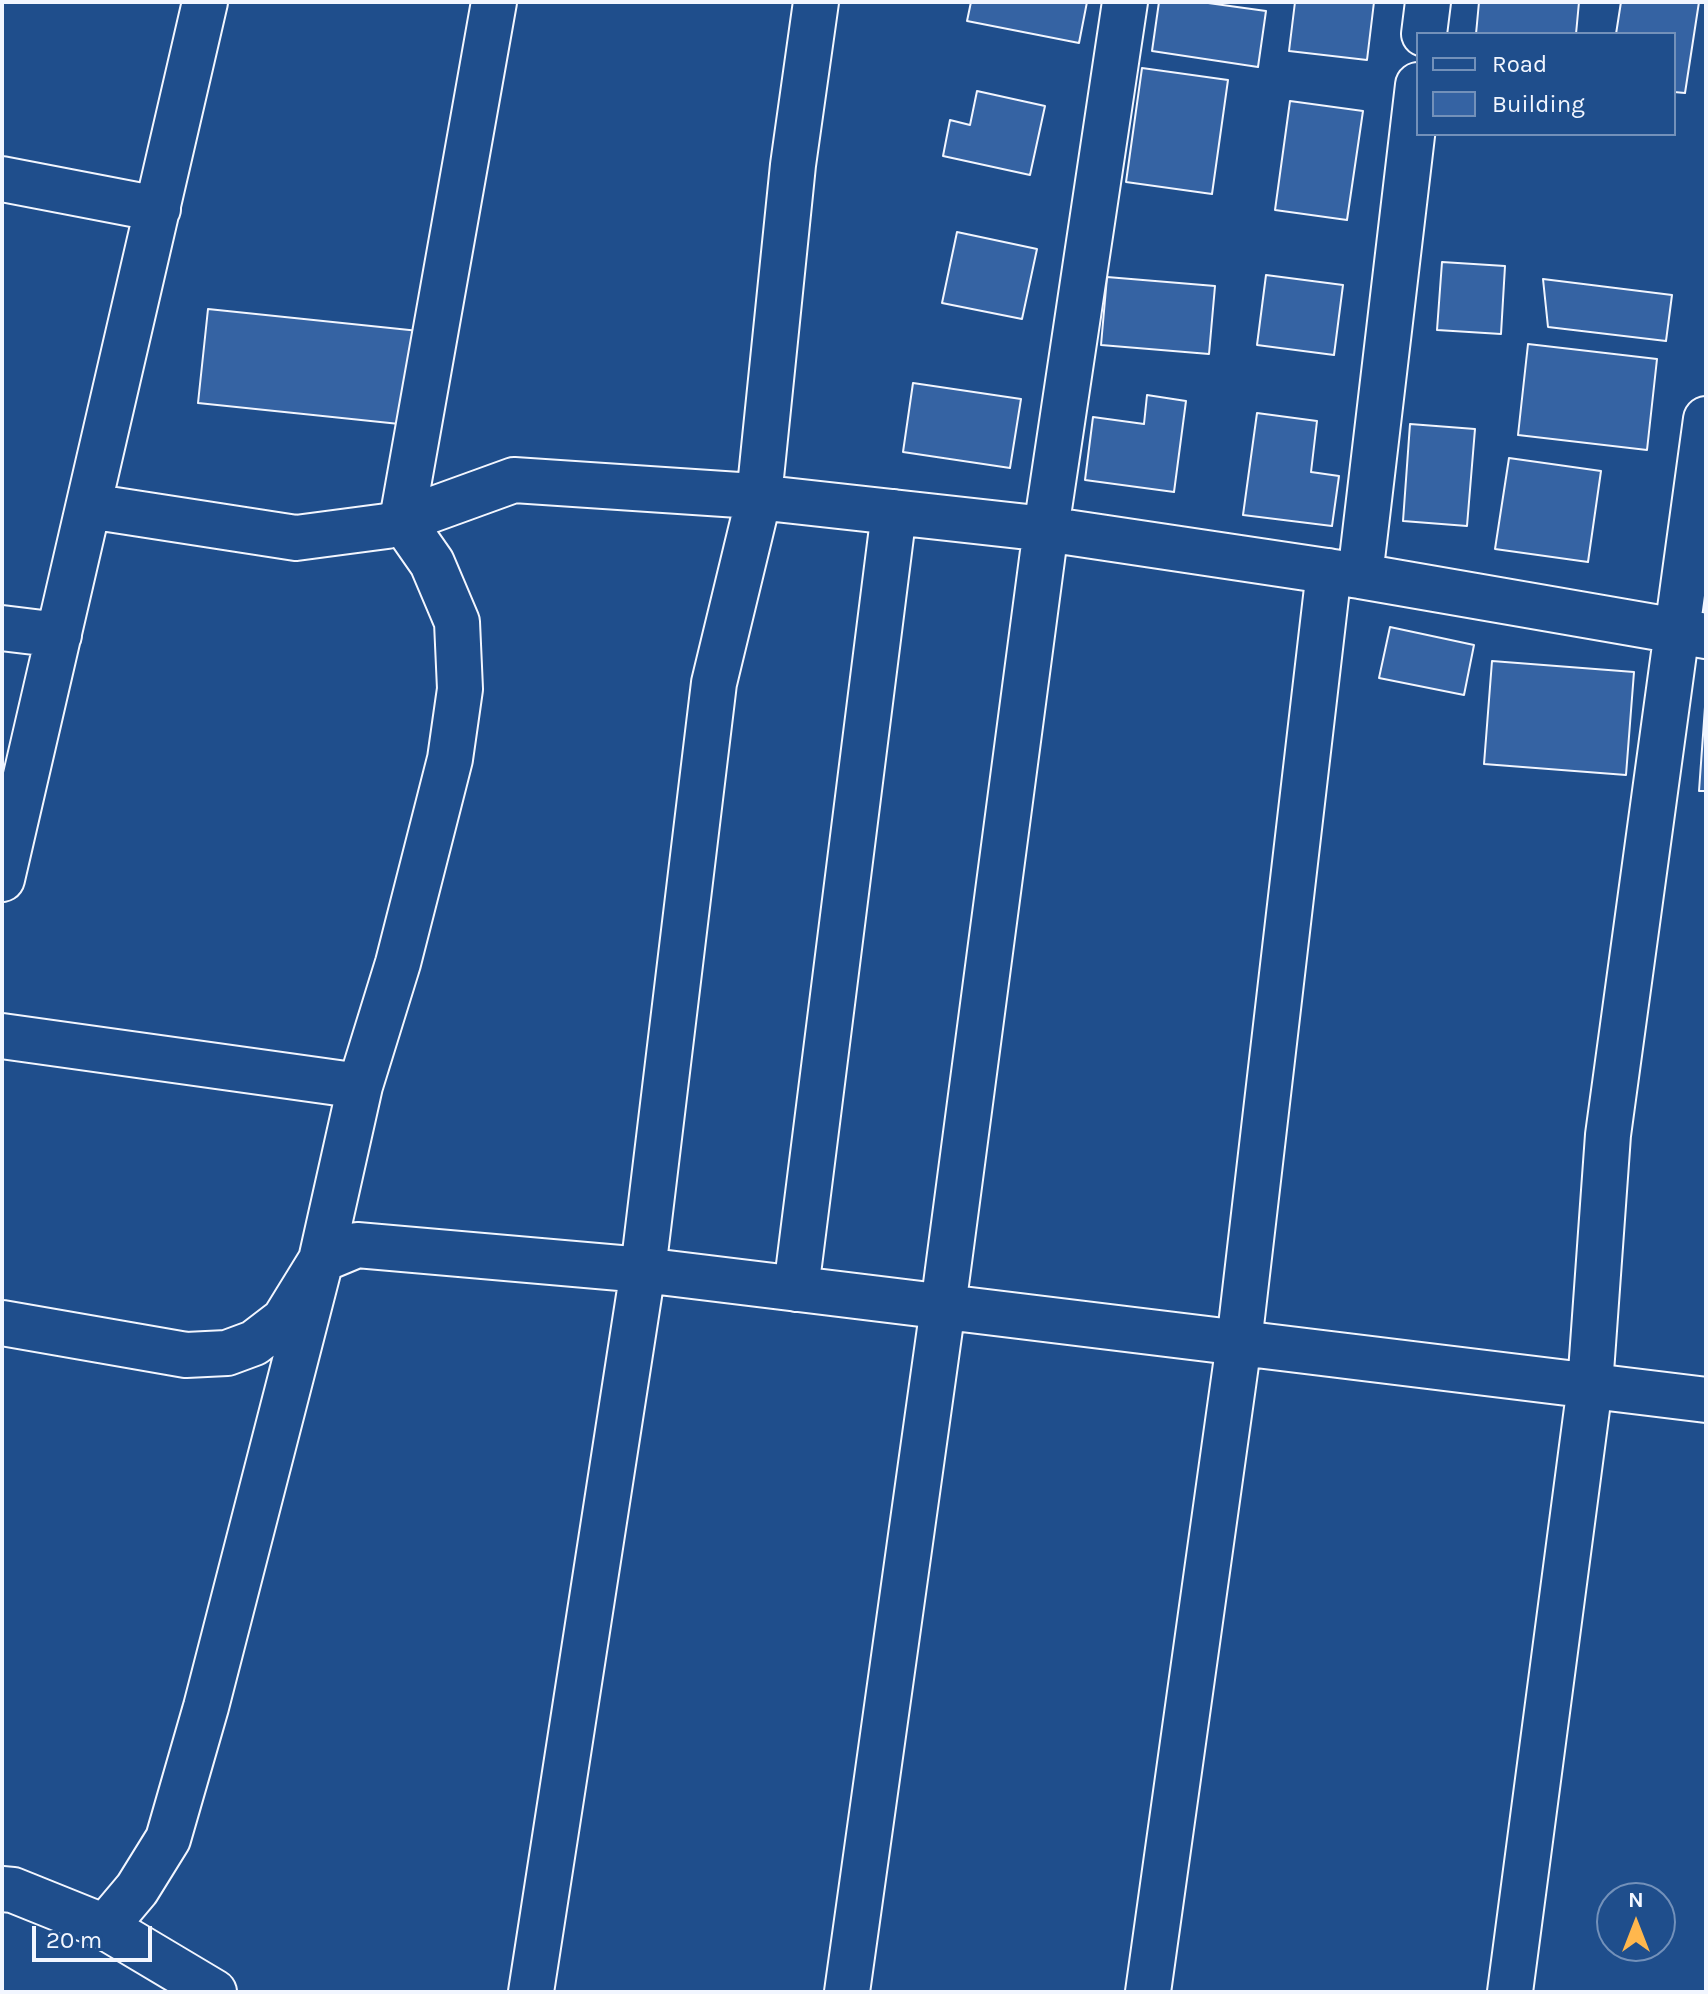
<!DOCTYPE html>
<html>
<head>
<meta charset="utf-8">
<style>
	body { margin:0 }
	#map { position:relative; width:1708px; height:1994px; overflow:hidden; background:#1f4e8c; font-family:Karla,sans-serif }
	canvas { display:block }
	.frame { position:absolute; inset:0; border:4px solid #f2f6ff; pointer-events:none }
	.legend { position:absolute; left:1416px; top:32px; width:260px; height:104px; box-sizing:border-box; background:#1f4e8c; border:2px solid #7391ba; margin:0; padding:10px 14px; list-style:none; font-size:24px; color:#f2f6ff }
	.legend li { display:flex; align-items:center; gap:16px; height:40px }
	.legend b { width:40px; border:2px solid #7391ba }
	.north { position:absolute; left:1596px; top:1882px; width:80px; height:80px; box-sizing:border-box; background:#1f4e8c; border:2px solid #7391ba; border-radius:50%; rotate:0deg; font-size:22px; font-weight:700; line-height:32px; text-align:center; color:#f2f6ff }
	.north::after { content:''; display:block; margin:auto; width:28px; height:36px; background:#ffb74d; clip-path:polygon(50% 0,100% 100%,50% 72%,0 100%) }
	.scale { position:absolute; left:32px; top:1926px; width:120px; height:36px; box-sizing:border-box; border:4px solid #f2f6ff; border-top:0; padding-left:10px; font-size:24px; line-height:28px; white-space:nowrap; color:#f2f6ff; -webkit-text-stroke:6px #1f4e8c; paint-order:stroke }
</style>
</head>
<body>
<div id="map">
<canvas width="1708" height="1994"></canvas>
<div class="frame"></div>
<ul class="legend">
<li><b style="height:10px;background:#1f4e8c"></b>Road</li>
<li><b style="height:22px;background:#3563a3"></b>Building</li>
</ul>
<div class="north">N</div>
<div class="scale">20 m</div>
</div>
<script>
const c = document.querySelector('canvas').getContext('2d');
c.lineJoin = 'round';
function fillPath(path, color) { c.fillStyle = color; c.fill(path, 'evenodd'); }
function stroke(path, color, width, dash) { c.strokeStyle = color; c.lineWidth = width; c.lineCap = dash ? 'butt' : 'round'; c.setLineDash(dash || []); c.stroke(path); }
const building = new Path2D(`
	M971,2h116l-8,41 -112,-22z
	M1159,2h42l65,9 -8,56 -106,-16z
	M1295,2h79l-7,58 -78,-9z
	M1479,2h100l-3,32h-100z
	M1621,2h78l-14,91 -11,-1v-58h-58z
	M1142,68l86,12 -16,114 -86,-12z
	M977,91l68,15 -15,69 -87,-19 7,-36 20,5z
	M1290,101l73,10 -16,109 -72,-10z
	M957,232l80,17 -15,70 -80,-16z
	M1442,262l63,4 -4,68 -64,-4z
	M1266,275l77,10 -9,70 -77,-10z
	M1107,277l108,9 -6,68 -108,-9z
	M1543,279l129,16 -6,46 -118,-14z
	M208,309l211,22 -10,94 -211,-22z
	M1528,344l129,15 -10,91 -129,-15z
	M913,383l108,16 -11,69 -107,-16z
	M1147,395l39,6 -12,91 -89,-12 8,-63 51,7z
	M1257,413l60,8 -6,51 28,4 -7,50 -89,-11z
	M1410,424l65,5 -8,97 -64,-5z
	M1509,458l92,13 -13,91 -93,-13z
	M1390,627l84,18 -10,50 -85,-17z
	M1492,661l142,11 -8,103 -142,-11z
	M1706,693v98h-7z`);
const minor = new Path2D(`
	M1424,34l4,-32
	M2,179l156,30
	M89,506l207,32 91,-12 127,-46 225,15 307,34 314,47 346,60
	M1360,576l58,-491
	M2,628l57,7
	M2,879l203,-877
	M2,1036l358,50
	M796,1289l98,-777
	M2,1323l184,32 41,-2 27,-10 30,-23 37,-60 36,-15 286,25 1063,130
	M2,1889l11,1 92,37 109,65
	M105,1927l32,-38 31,-50 38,-132 115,-447 39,-174 38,-123 52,-204 10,-70 -3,-67 -25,-59 -30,-43 92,-518
	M531,1992l112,-722 71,-587 45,-186 34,-332 23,-163
	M847,1992l96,-685 103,-778 79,-527
	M1148,1992l91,-649 90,-772
	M1510,1992l80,-606 18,-251 98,-716`);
fillPath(building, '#3563a3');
stroke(building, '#f2f6ff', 2);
stroke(minor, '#f2f6ff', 48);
stroke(minor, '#1f4e8c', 44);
</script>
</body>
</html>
